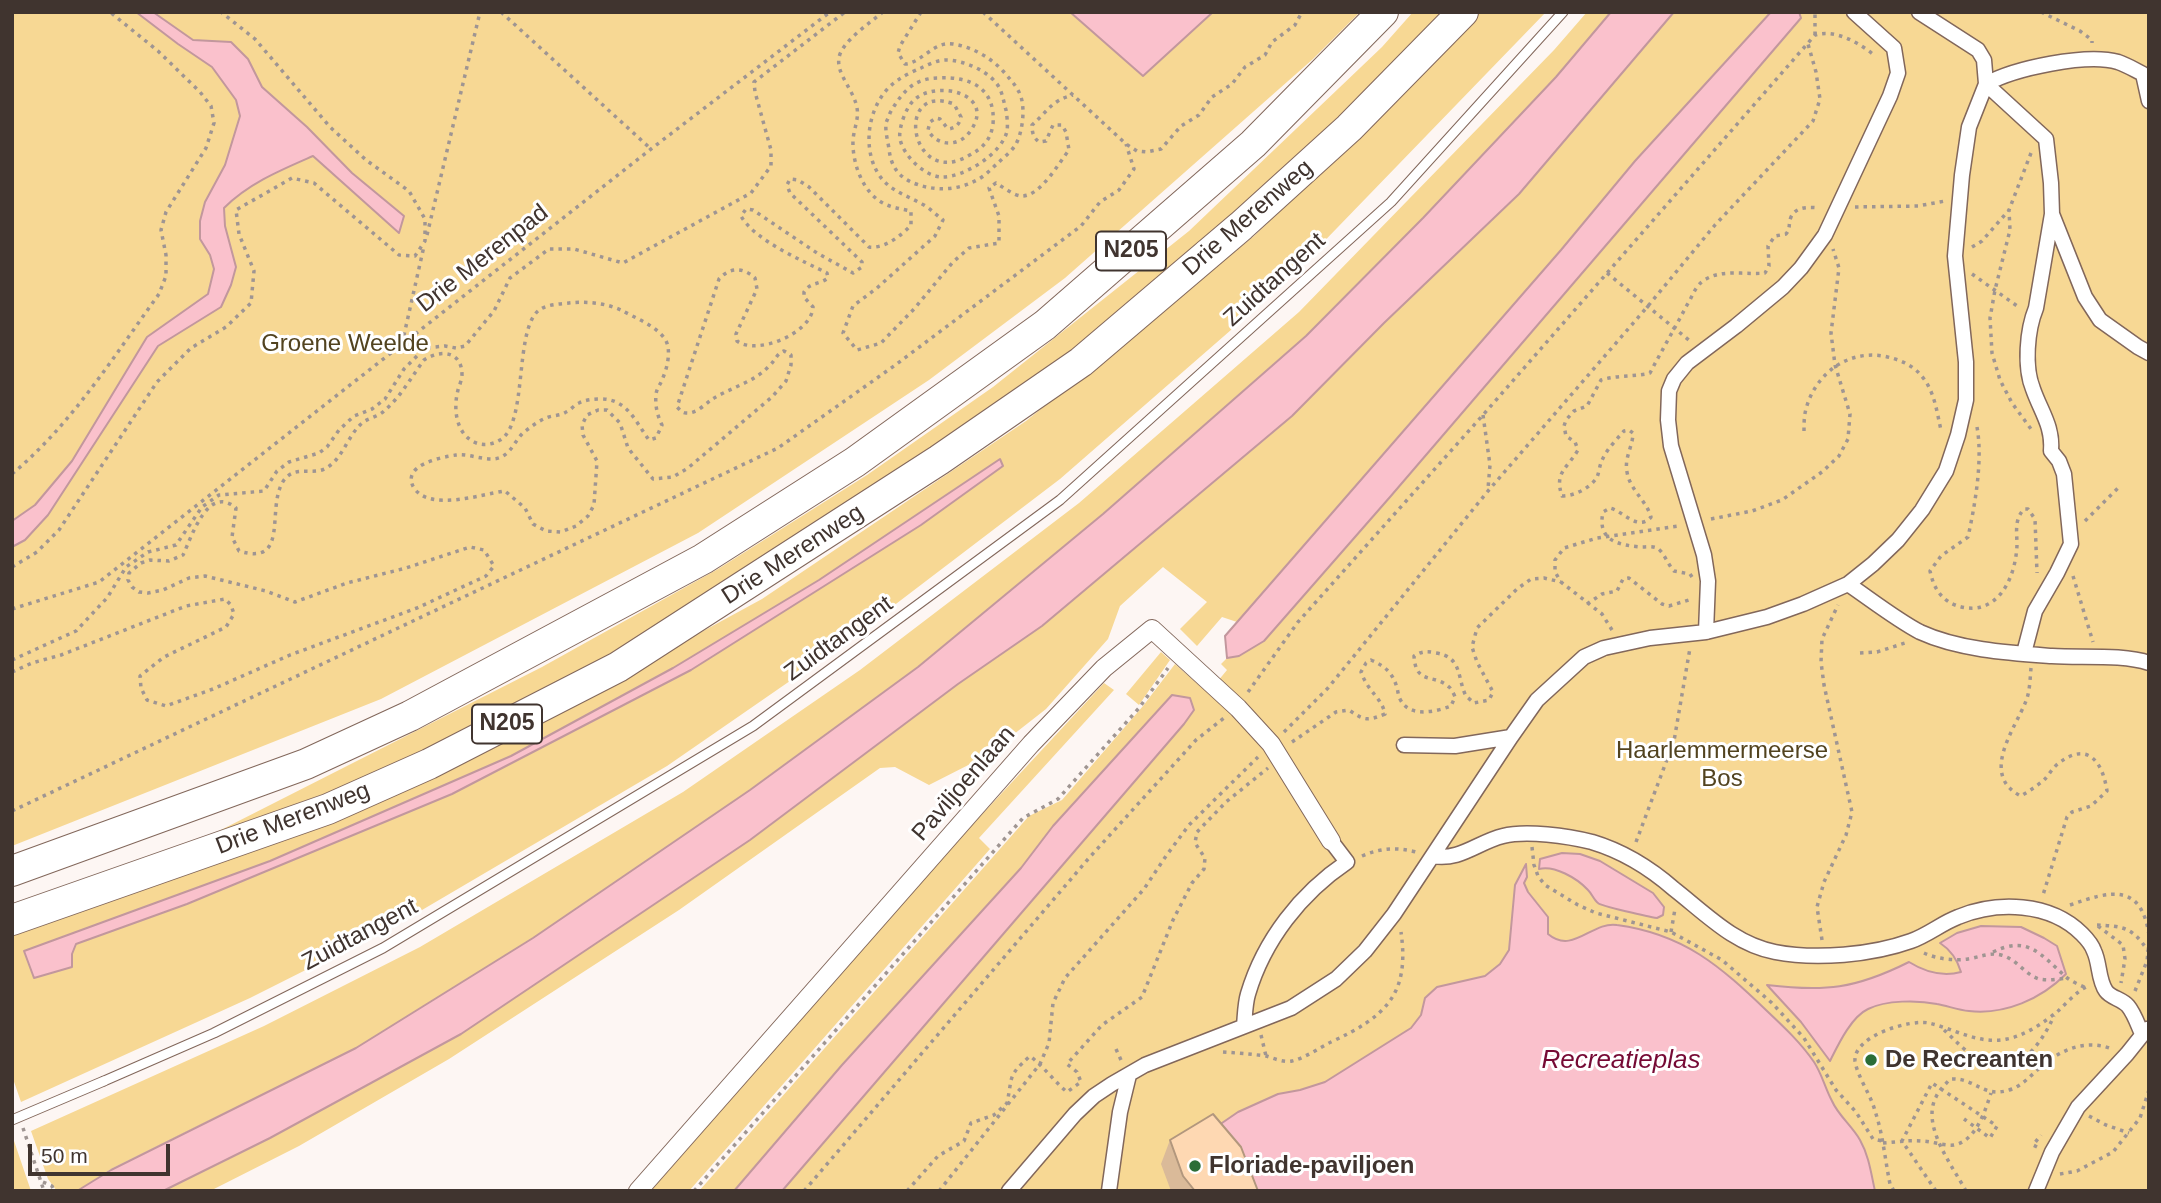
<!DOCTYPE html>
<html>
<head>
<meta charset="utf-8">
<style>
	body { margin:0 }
	#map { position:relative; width:2161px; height:1203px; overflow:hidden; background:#fdf6f3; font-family:Helvetica,sans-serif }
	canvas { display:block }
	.frame { position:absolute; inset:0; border:14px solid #40342f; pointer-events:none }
	.scale { position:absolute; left:28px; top:1144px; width:142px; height:32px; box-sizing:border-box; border:4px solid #40342f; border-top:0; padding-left:9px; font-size:21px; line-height:24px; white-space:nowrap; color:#40342f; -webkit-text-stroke:5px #fff; paint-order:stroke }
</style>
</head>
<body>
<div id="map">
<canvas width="2161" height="1203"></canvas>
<div class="frame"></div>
<div class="scale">50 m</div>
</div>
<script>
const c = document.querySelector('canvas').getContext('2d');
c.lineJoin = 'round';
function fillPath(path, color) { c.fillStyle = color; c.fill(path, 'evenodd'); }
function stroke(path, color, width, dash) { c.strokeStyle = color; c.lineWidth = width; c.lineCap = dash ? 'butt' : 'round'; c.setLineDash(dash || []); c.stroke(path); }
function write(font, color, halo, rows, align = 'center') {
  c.font = font + ' Helvetica,sans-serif'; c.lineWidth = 6; c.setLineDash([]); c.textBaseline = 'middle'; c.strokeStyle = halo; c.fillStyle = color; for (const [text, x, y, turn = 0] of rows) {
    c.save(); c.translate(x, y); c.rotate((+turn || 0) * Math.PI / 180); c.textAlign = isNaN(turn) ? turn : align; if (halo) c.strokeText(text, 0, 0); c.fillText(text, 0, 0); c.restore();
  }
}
const green = new Path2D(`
	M12,12h1348l-47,47 -248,219 -136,102 -231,153 -317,166 -369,147z
	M1413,12h35l-217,209 -238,196 -456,284 -183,82 -143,52 331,-168 176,-98 149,-94 126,-88 196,-156 193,-184z
	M1474,12h72l-268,277 -218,190 -218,166 -175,121 -262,154 -155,78 -229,104 -9,-26v-143l493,-194 257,-140 264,-178 228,-185 130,-125z
	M1587,12h24l-55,65 -133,141 -117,118 -203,178 -185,153 -168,123 -217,148 -177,110 -245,121 -34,22h-20l-9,-12 -17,-48 233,-105 156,-79 263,-155 177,-122 219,-167 220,-191 255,-262z
	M1674,12h97l-136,149 -74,89 -324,372 -15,-5 -25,29 -17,-17 27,-27 -44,-35 -43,39 -12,33 -62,70 -60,47 -57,29 -34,-18 -15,1 -201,142 -230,149 -150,87 -89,45h-47l107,-53 191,-104 289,-194 208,-156 84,-58 250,-210 92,-93 135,-129z
	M1799,12h350v1179h-1375l398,-496 -119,131 -32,42 -179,197 -108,126h-35l330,-375 33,-16 81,-94 32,-42 33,29 19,-23 -6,-6 6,-6 12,-2 151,-159 411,-479z
	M1161,652l9,8 -31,45 -13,-11z
	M1104,683l10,7 -135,148 11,11 -301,342h-39l299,-341z
	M12,1135l19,56h-19z`);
const water = new Path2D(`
	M136,12h17l40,28 38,2 17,17 14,28 45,40 45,46 52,43 -5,17 -86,-77c-32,14 -64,27 -89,52l1,18 11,41 -5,18 -10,22 -63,39 -110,169 -23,25 -13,7v-26l23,-16 37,-44 75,-124 61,-43 6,-25 -4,-14 -10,-16v-18l5,-19 20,-37 15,-49 -4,-16 -24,-33 -34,-23z
	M1070,12h143l-70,64z
	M1611,12h63l-155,182 -135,129 -92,93 -250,210 -84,58 -208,156 -289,194 -191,104 -107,53h-86l34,-21 245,-122 177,-110 217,-148 168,-123 185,-153 203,-178 117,-118 133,-141z
	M1771,12h28l2,6 -411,479 -126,144 -25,15 -12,2 -2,-22 336,-386 74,-89z
	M1000,459l3,7 -82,59 -230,145 -239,124 -265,110 -111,40 -4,10v13l-38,11 -10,-27 246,-90 241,-105 162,-88 146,-88z
	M1172,695l18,3 4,12 -10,14 -402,467h-48l108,-126 179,-197 32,-42z
	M1562,853l18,1 20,7 53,32 11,14 -1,8 -6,3c-7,-1 -57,-12 -59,-15 -4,-3 -6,-9 -10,-13 -11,-12 -34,-25 -49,-21l1,-10z
	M1526,864l1,13 -3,6 4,9 20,25v17c25,21 44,-13 69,-9 67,9 103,41 150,86 17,16 34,32 47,51 8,12 11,26 18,39 6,14 20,25 28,39 9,16 11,33 15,51h-630l-42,-55 35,-24 40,-18 22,-4 25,-8 86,-54 10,-13 4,-17 12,-11 48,-11 15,-12 9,-14 6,-65z
	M1981,926l40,1 23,11 13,8 9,28c-25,25 -61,41 -97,37 -11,-1 -21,-5 -32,-7 -19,-4 -51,-4 -69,5 -17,8 -30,36 -38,52l-29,-39 -34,-37c58,7 88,4 142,-23 16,10 33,15 52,10 -4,-13 -10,-22 -21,-29l17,-10z`);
const path = new Path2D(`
	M501,12l150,137
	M921,12l-21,34 -2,7 7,11c17,-1 28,-23 48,-20 19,3 37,13 50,27 6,7 12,13 16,21 7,13 4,39 -3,52 -4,7 -12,13 -18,19 -5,4 -10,10 -16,14 -20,13 -44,15 -66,7 -17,-6 -25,-17 -27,-35 -1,-7 -4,-18 -3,-26 1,-3 3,-6 4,-10 5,-9 11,-18 19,-25 8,-7 19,-10 29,-10 32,-2 58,10 55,46 -2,16 -11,25 -25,32 -58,33 -75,-75 -14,-52l7,13c-2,8 -5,11 -13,12l-8,-10 -4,-1 -6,4 -2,8c4,8 12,13 21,13 9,0 17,-5 22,-13 25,-36 -34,-51 -57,-30 -8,7 -16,29 -14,39 3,16 24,37 41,38 22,1 61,-23 66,-46 1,-6 0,-15 -1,-21 -2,-7 -3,-14 -6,-21 -8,-17 -36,-29 -54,-29 -8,0 -17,4 -25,8 -7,3 -16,7 -23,12 -29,19 -38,66 -19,95 11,16 27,20 43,29 8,4 14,11 21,16l-8,16 -58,52 -24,18 -10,27 14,17 24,-7 33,-34 39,-47 16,-14 30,-5v-27l-10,-28 7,-5c7,4 17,12 25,13 19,1 37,-32 48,-46l-3,-18 -4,-7h-9l-7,16 -7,1c-6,-5 -7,-10 -7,-17 16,-14 20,-25 41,-30
	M983,12l143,132 11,7 10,1 14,-3 20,-23 18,-11 13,-18 20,-13 13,-17 20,-12 7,-13 23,-17 7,-13
	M2041,12l39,19 12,9v3
	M1815,35v-23
	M2031,153l-22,57 1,20 -15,60 -5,28 2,35 8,27 12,23 19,26
	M1855,207l63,-1 27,-5
	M427,235l53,-223
	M1972,247l10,-6 27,-31
	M1607,273l83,68
	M1972,274l48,34
	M402,344l22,-98
	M1483,415l7,50 -2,24
	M1977,427c6,33 -2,78 -9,110l-27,19 -11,15c3,13 7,23 19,31 8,5 22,8 32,5 25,-7 35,-38 36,-62 0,-13 -3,-25 7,-36h4l7,10 2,54
	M1804,431c0,-7 0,-15 2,-22 9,-34 40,-59 77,-53 16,3 31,9 41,23 11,15 13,34 17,51
	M12,474c60,-50 102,-118 147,-180l7,-18v-21l-5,-25 5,-18 40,-64 8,-25 -3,-17 -11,-14 -42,-41 -48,-39
	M1711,519l41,-8 30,-11 40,-28 17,-16 9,-17 2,-25 -15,-49 -4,-32 8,-65 -6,-19
	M2085,521l35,-35
	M12,567l25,-15 22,-22 98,-148 34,-34 35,-21 25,-24 3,-32 -15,-37 -3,-24 56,-32 22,5 85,72 16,1 10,-15v-22l-16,-28 -43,-31 -36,-33 -75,-88 -34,-27
	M2073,576l20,66
	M1692,577l-2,-3 -16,-3c-6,-6 -10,-19 -17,-23 -5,-2 -11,-1 -16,-1 -24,-2 -44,-7 -38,-35l7,-4c13,3 28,24 41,9 -5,-17 -21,-27 -24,-45 -3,-14 6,-26 6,-39l-4,-3 -5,1c-8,9 -19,20 -23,32 -2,5 -2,11 -5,16 -8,10 -22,17 -34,17 -8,-24 5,-27 16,-46l-3,-8 -9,-6 -2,-10 2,-6 8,-9 13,-5 14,-26c16,-5 33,-3 49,-7 12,-23 25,-45 37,-68 6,-9 8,-20 19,-26 17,-10 40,-4 59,-6l4,-7 -1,-20 7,-10 11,-2c5,-6 2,-10 5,-17 5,-11 19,-10 28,-9
	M1587,604l15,-10 15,-3 6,-12 6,-1 33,26 7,2 23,-7
	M12,609l87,-27 552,-433 179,-137
	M1612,630l-10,-16 -41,-32 -6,-10v-12l9,-12 33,-10 82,-12
	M1860,653l17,-1 28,-9
	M12,660l64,-29 31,-33 19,-31 22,-15 28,-7 26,-38 17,-12 45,-4 13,-20 12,-9 30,-9 8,-6 12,-17 15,-14 18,-7 13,-10 19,-30 21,-21 20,-2 11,2 9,-2 29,-35 16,-33 39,-29h25l49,14 128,-70 20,-27v-16l-16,-58 -1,-10 91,-70
	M2031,668c-1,11 -1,23 -5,33 -11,28 -47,74 -5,95 8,-5 16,-10 23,-16 5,-5 9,-13 15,-17 30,-23 44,1 48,28l-16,15 -19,6 -5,5 -24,78
	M12,672l20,-9 29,-8 125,-49 39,-7 6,6 3,9 -8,13 -62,30 -24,19 1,12 6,12 19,6 47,-17 77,-34 127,-47 69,-32 8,-10 -10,-16 -14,-3 -64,21 -59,15 -52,19 -29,-11 -61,-15 -16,2 -26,12 -15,3 -9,-1 -7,-5 -4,-7 1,-7 12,-10 9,-3 19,1 14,-6c9,-19 25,-71 53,-47l-4,29 7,14c52,16 26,-44 45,-71 12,-16 30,-3 44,-13 15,-10 20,-31 33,-43 6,-6 17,-7 23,-13 16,-13 28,-35 40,-51 17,-11 38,-9 38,15 0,5 -3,11 -4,15 -5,19 -2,43 16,52 8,4 18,3 26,-2 28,-16 14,-108 38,-129 8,-7 22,-7 31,-8 18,-2 36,0 52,7 14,8 34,15 44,29 7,11 2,30 -3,41 -2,5 -5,8 -6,14 -1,11 1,21 6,31l-6,13 -7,2c-14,-19 -22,-42 -50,-41 -7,0 -14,1 -20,4 -5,2 -8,7 -13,9 -5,4 -14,3 -20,6 -8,3 -15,9 -22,14 -8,7 -12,19 -21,24 -13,8 -32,-3 -47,-1 -14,2 -56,10 -42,33 16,24 68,6 91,3l20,17 8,16 13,7 15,1 15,-6 12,-10 6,-11 3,-44 -14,-26 -1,-10 5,-10 11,-5h9l13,13 8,25 25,31 20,-2 15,-9 84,-71 14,-16 5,-16v-10l-7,-4c-8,3 -8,9 -15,15 -14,16 -40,22 -58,34 -7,5 -15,14 -25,13 -4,0 -6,-3 -9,-6l42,-128c11,-12 24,-12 36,-1l2,11 -21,45 1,7c20,15 75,-8 76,-34l-9,-10v-5c6,-10 15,-7 24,-14l-1,-5c-24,-12 -73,-33 -86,-57l5,-7 7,1 64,43 36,20 9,-6v-5l-72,-69 -3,-8 3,-6 8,1 11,7 60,60c15,2 32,-11 42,-22v-14c-9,-2 -18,-3 -26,-7 -22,-10 -33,-41 -32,-64 1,-12 6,-21 4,-32 -3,-18 -21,-34 -18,-50 2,-16 32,-36 44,-46
	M1248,692l50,-70 185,-207 332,-380c20,-6 43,7 59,20
	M1284,732l44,-44 160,-197 160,-185 67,-81 98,-104 7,-22 -4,-27 -8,-28
	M1292,742l44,-30 13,-2c16,11 18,11 36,4 -3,-16 -17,-22 -24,-42l5,-9 5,-3c14,6 22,13 26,28 1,3 1,7 3,11 9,19 35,13 51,7l4,-9c0,-1 -5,-10 -6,-10 -15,-14 -33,-1 -35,-31 8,-5 13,-5 22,-3 27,4 21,26 30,43 1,1 6,5 8,7l15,-3 4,-8 -16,-30 -5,-15 5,-19 40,-39 14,-10 13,-1 17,4
	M12,811l766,-363 116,-82 187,-140 19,-24 19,-12 15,-21 -8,-25
	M1636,842l38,-101 16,-93
	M1532,847l2,18 4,11 7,9 33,20 18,8 75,19 51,28 50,43 32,35 32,52 20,22 17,27 9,2
	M1362,856c18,-8 35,-9 54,-4
	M2070,905c40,-14 71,-23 79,30
	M2097,925c27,1 36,3 51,26
	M2098,926l25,19 2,14 -4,24
	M1671,932l4,-23
	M1822,940l-5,-33 7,-25 22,-47 6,-23 -28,-127 -3,-23 1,-23 16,-34
	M1993,952c35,-17 47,2 72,24 5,5 13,8 19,11
	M1924,953c13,6 31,8 44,6 12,-2 22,-7 33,-4 16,4 23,19 38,24 9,2 19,0 28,-1
	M2135,991l12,-30 2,-18
	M1944,1030c11,10 24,25 39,31 36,16 58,-17 71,-45
	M1261,1035l5,21
	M1116,1049l5,11
	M1223,1052c14,1 28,2 43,4 7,2 18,7 26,5 13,-3 27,-13 39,-19 54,-25 79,-47 70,-110
	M2089,1116l17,9 23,8
	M23,1128l21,63
	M1883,1143c13,-1 25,-3 38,-2 11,0 22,5 33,4 22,-4 31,-34 37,-52
	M2037,1147l-4,-2 8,-10
	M2060,1174l17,-3 36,-19 27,-34 9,-28
	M43,1182l9,4 2,5
	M694,1191l329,-373 35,-19 81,-91 29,-40
	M804,1191l285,-333 107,-118 28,-22
	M907,1191l31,-35 26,-15 7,-18 23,-8 13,-12c6,-28 0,-26 23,-47 14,11 24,25 37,36l14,-10 -4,-10 -10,-8 35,-39 40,-28 31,-77 19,-37 12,-14 1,-11 -10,-15 2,-11 29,-30 42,-34
	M939,1191l101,-127 9,-21 4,-40 12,-25 79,-89 22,-33 23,-31 69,-68
	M1894,1191l-4,-7c-5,-24 -7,-50 -15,-73 -4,-16 -18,-35 -20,-50 -2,-25 55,-42 74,-38 25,6 51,22 78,16 17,-3 38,-17 51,-28 9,-8 18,-19 28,-24
	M1936,1191l-34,-50 30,-58 65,43 -7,12 -26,-19
	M1966,1191c-14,-26 -45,-65 -30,-94 3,-7 9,-12 14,-18 26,-2 33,21 62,10 11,-4 20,-15 30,-23 20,-17 44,-27 70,-17`);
const service = new Path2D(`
	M104,1081l110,-48 169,-85 370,-222 307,-226 331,-298 172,-190`);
const pedestrian = new Path2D(`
	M1986,84l60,55 5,44 1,31 33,83 15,23 38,27 11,6
	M1986,84c29,-16 101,-31 132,-22 9,3 17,8 25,12l6,27
	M1848,584c22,15 49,36 72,48 39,18 90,21 132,24 29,2 71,-2 97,7
	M1706,632l2,-51 -4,-26 -33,-109 -3,-26 1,-29 5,-12 13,-16 49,-37 47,-39 18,-19 24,-33 65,-139 8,-23 -4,-25 -40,-36
	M2024,653l11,-42 22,-38 14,-29 -7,-70 -5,-13 -8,-10c2,-25 -10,-39 -18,-62 -9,-22 -6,-59 3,-81l16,-94
	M1404,745l51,1 56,-9
	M1433,856c27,5 45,-14 70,-20 23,-6 65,0 89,6 30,9 58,26 82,47 32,25 60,55 101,63 41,8 97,3 136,-11 17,-6 31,-18 47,-24 39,-16 92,-15 124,17 4,4 10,11 12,17 6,12 4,29 12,40 5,7 16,8 22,15 6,7 10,19 14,28
	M1244,1026c1,-10 1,-22 4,-32 16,-54 53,-101 99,-132l-16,-21
	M1009,1191l66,-77 19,-18 18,-12 33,-19 146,-57 45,-29 29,-28 29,-37 117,-177 26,-37 47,-43 20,-9 46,-10 56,-6 61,-15 36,-13 45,-20 25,-20 25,-24 24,-30 24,-39 12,-36 8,-35v-38l-11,-106 7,-81 7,-48 17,-43 -2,-24 -6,-10 -59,-38
	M1109,1191l11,-79 9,-37
	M2036,1191l16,-39 26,-45 49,-53 20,-25`);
const minor = new Path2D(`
	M638,1191l393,-447 73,-76 48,-39 86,79 33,36 60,97`);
const trunk = new Path2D(`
	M12,871l294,-107 104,-48 293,-157 152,-97 190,-137 208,-181 130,-132
	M12,920l316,-111 101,-45 189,-97 321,-207 142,-98 160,-136 108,-98 114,-116`);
const serviceBridge = new Path2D(`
	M12,1120l92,-39`);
const wall = new Path2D(`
	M1170,1140l88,51h-87l-10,-27z`);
const building = new Path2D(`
	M1213,1114l28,33 17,44h-63l-12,-15 -13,-36z`);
const markers = [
	[1871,1060,7,"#2b6d37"],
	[1195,1166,7,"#2b6d37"]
];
const shields = [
	[1131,251,70],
	[507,724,70]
];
const shieldNames = [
	["N205",1131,251],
	["N205",507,724]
];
const streetNames = [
	["Drie Merenweg",1248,218,-41],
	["Drie Merenpad",483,259,-38],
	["Zuidtangent",1275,280,-42],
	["Drie Merenweg",793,555,-33],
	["Zuidtangent",839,639,-36],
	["Paviljoenlaan",964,784,-49],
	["Drie Merenweg",293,819,-21],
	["Zuidtangent",360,935,-28]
];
const parkNames = [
	["Groene Weelde",345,344],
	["Haarlemmermeerse",1722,751],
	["Bos",1722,779]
];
const poiNames = [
	["De Recreanten",1885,1060],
	["Floriade-paviljoen",1209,1166]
];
const waterNames = [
	["Recreatieplas",1621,1061]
];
fillPath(green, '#f7d894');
fillPath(water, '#fac1cc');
stroke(water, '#c2979d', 2);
stroke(service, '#82675b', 11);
stroke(pedestrian, '#82675b', 17);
stroke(minor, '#82675b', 20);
stroke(trunk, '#82675b', 32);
stroke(path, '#9f9592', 3.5, [3.5, 5]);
stroke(service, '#fff', 9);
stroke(pedestrian, '#fff', 14);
stroke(minor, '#fff', 18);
stroke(trunk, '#fff', 30);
stroke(serviceBridge, '#82675b', 11, []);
stroke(serviceBridge, '#fff', 9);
fillPath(wall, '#daba99');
fillPath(building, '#fed8b2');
stroke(building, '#b2977d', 2);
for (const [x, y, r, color] of markers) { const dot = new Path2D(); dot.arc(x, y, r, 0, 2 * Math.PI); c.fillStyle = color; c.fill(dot); stroke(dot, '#fff', 2.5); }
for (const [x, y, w] of shields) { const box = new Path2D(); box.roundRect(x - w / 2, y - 19.5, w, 39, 5); c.fillStyle = '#fff'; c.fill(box); stroke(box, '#40342f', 2); }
write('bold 23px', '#40342f', null, shieldNames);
write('24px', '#40342f', '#fff', streetNames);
write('24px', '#52431f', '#fff', parkNames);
write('bold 24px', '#40342f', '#fff', poiNames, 'left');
write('italic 26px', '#760a35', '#fff', waterNames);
</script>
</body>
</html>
